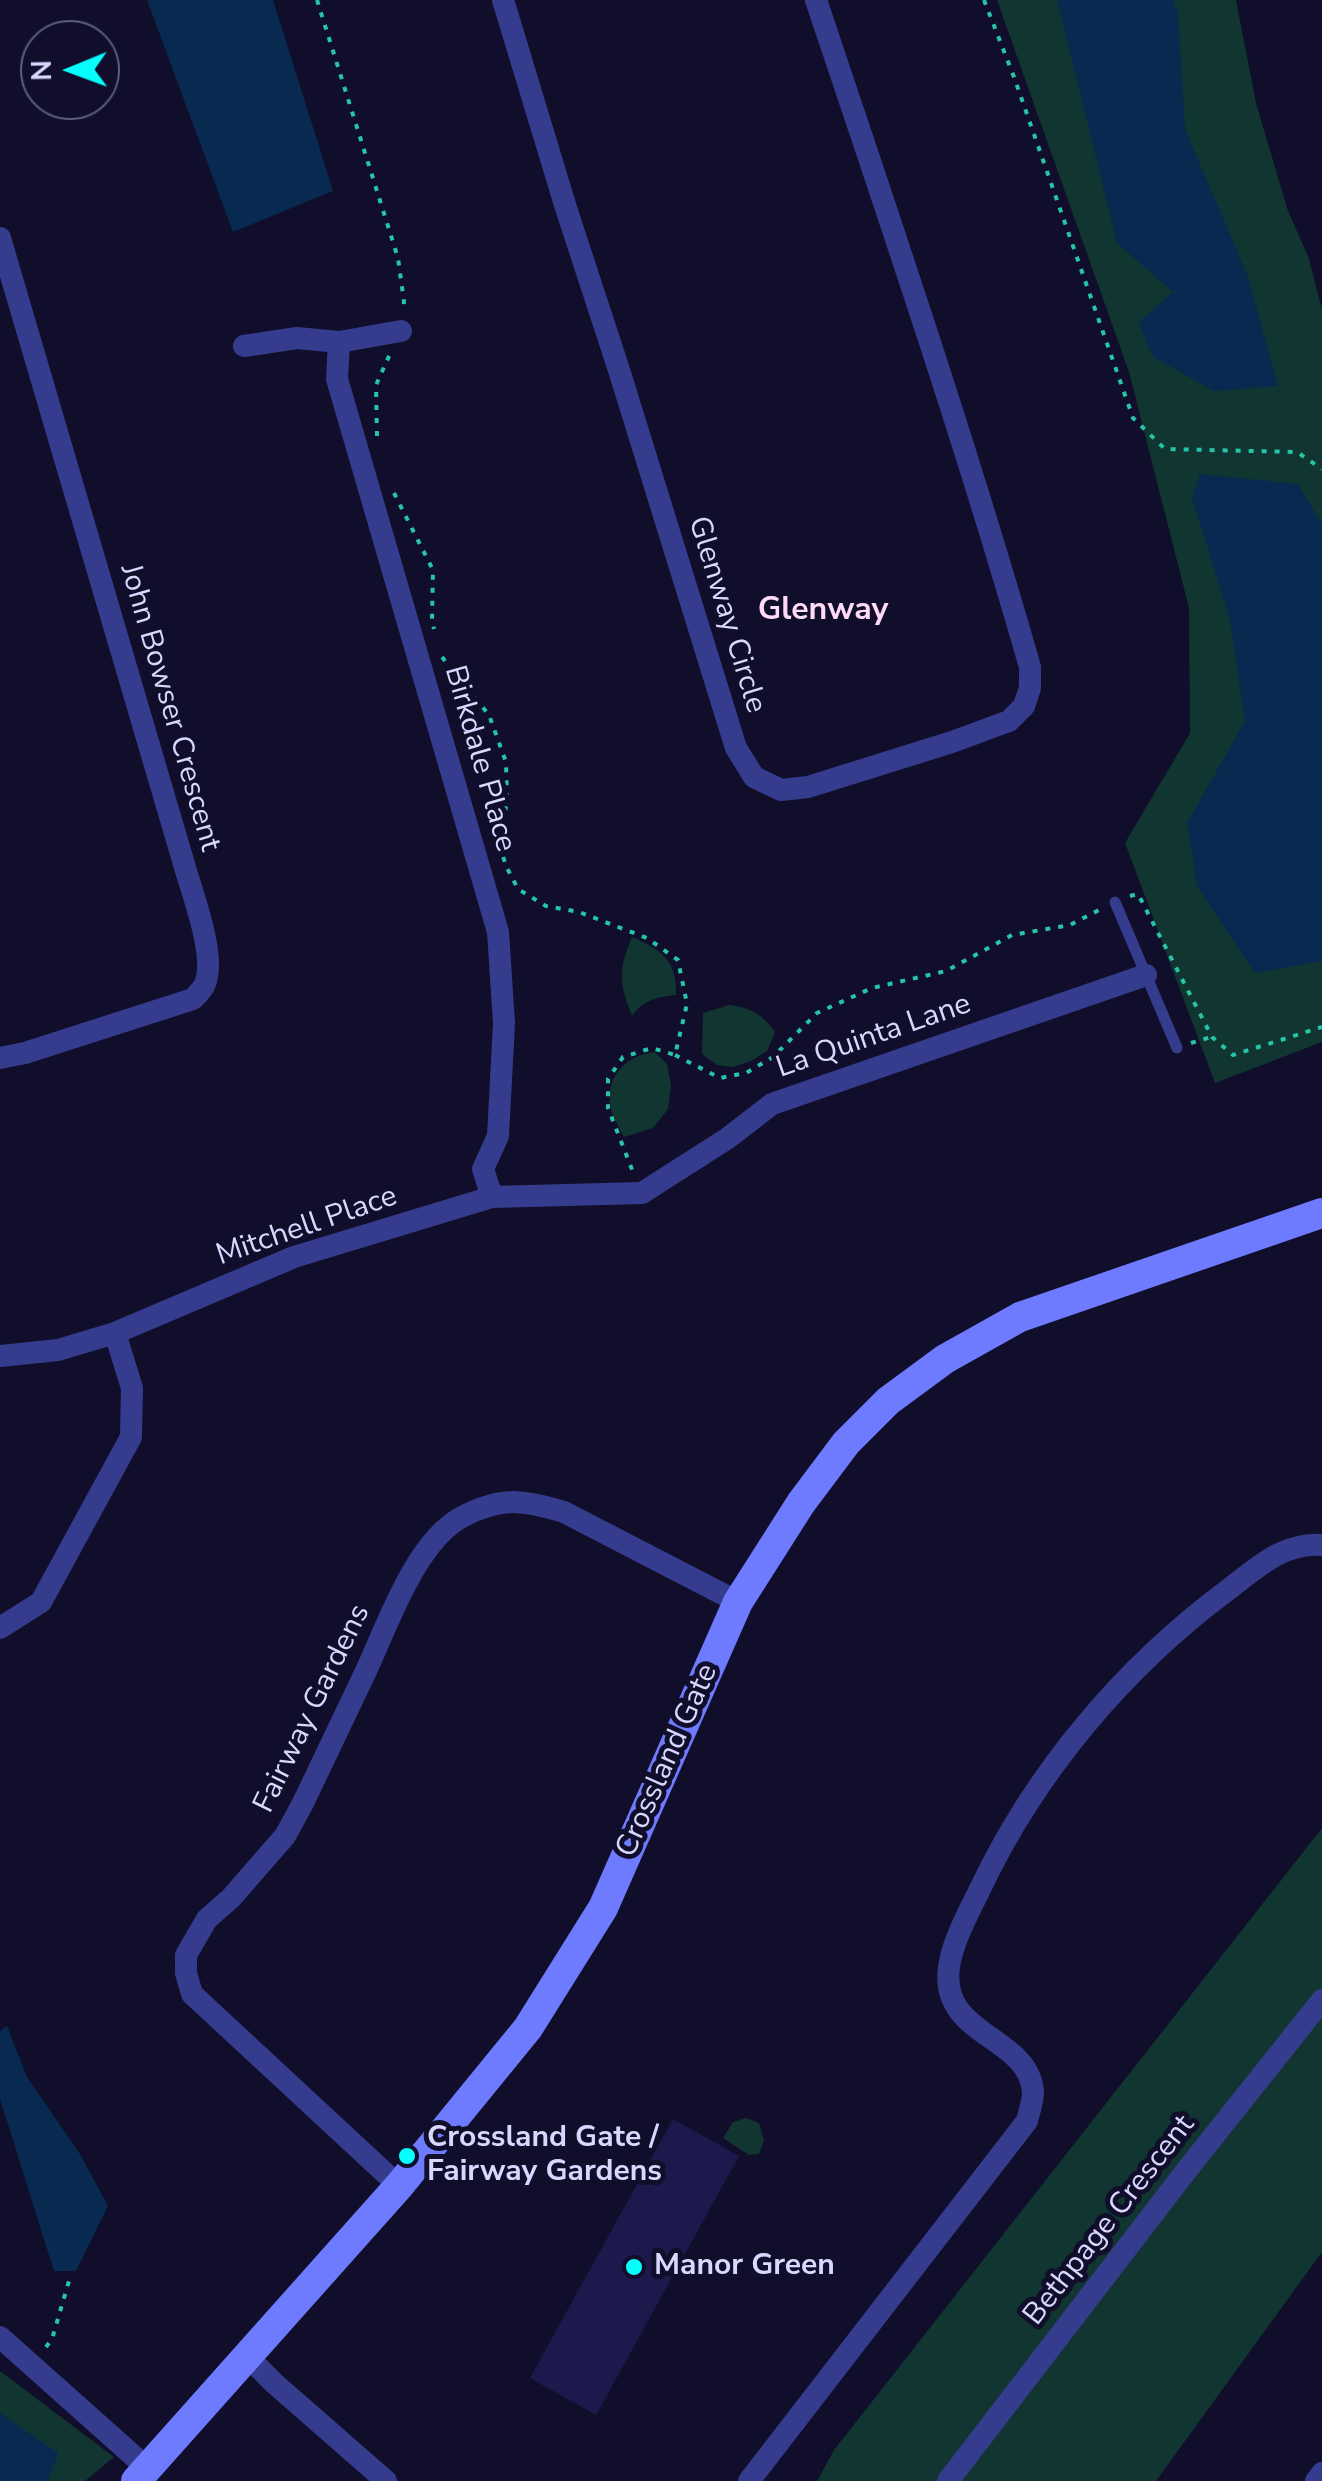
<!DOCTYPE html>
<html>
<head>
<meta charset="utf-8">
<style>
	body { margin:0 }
	#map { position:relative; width:1322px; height:2481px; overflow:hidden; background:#100e2b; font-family:"Nunito Sans",sans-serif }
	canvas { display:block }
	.north { position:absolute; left:20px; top:20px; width:100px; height:100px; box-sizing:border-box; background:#100e2b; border:2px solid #605f80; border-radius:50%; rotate:269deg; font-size:28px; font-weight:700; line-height:40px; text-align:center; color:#d8d8ff }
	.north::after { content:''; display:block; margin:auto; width:35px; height:45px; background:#04fffd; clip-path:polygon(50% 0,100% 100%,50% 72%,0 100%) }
</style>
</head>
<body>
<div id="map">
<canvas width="1322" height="2481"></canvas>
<div class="north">N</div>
</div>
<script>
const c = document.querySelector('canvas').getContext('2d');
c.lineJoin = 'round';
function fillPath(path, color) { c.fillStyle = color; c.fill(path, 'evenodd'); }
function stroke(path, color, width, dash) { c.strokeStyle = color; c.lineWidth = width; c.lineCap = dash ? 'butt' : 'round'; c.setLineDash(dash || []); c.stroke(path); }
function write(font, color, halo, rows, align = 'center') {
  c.font = font + ' "Nunito Sans",sans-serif'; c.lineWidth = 10; c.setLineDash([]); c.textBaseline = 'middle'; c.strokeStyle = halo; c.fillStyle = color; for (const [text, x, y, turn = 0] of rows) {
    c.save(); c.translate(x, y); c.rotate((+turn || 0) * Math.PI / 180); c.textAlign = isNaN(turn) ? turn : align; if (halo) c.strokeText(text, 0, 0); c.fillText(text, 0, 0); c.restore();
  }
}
const green = new Path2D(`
	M997,0h239l20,103 32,108 20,45 14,53v733l-107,41 -90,-240 65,-110 -1,-125 -60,-236z
	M632,937c30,13 45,23 44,58 -19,2 -33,5 -44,21 -13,-33 -14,-46 0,-79z
	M729,1005c22,3 33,9 46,27l-8,19 -16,10 -18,6 -16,-2 -15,-11 1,-41z
	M655,1052l12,12 4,21 -3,24 -15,19 -29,9c-4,-8 -8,-15 -11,-22 -12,-33 10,-60 42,-63z
	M1322,1828v424l-166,229h-339l17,-31z
	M746,2118l13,5 5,17 -5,14 -10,1 -26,-17 10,-16z
	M0,2371l114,86 -29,24h-85z`);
const water = new Path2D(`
	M147,0h126l60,191 -100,41z
	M1057,0h116l5,14 7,115 63,148 30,109 -64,5 -62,-35 -13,-34 34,-30 -56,-49z
	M1200,474l98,10 24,40v437l-67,12 -58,-87 -10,-63 58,-102 -15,-101 -38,-122z
	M7,2026l20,51 53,77 28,52 -32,65h-22l-54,-172v-68z
	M0,2413l58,40 -10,28h-48z`);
const building = new Path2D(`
	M673,2119l66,37 -143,259 -66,-37z`);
const path = new Path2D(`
	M317,0l81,258 6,44 -1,10
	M984,0l30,77 119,341 32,31 132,3 25,17
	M377,436l-1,-51 14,-31
	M394,493l39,77 -1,49 2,10
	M442,657l47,58 17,47 1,39 -8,42 7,23 12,23 28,17 33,6 68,26 31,22 9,44 -12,51 -23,-7 -29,9 -15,22v29l25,64
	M1130,896l8,-2 74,143 21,18 89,-28
	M1191,1043l20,-6
	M675,1055l45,23 26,-5 27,-16 44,-44 55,-25 74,-17 66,-36 58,-10 33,-17
	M46,2347l6,-8 17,-58`);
const lane = new Path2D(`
	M1115,902l62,146`);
const street = new Path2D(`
	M503,0l63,208 53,162 117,378 18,29 27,13 27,-3 144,-45 57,-21 15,-15 6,-18v-21c-64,-224 -140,-446 -214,-667
	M0,238l184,626c8,29 34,95 20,122 -3,5 -7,9 -11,13l-168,54 -25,5
	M339,342l-2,37 161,553 6,91 -6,113 -15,33 9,28
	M244,346l53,-8 42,4 62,-11
	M0,1356l58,-6 57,-17 179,-76 198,-60 150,-4 86,-55 44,-34 374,-129
	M0,1628l41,-26 90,-165 1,-49 -17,-55
	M399,2186l-207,-192 -6,-21v-18l21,-36 24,-21 54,-62 18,-33c21,-44 42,-88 63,-132 21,-45 50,-130 96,-154 39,-21 61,-17 102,-5l174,90
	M0,2337l147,131
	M248,2357l26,26 112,98
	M749,2481l278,-360c2,-9 6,-19 6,-29 -4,-57 -94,-55 -84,-125 4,-27 19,-53 31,-78 56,-118 144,-222 249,-300 29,-22 55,-47 93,-44
	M948,2481l238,-310 136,-171
	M1316,2481l6,-8`);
const secondary = new Path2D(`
	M136,2481l263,-295 129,-158 75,-120 135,-306 63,-99 45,-60 42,-42 57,-42 75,-42 302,-104`);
const markers = [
	[407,2156,10,"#04fffd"],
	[634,2267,10,"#04fffd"]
];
const streetNames = [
	["Glenway Circle",726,615,73],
	["John Bowser Crescent",169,708,74],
	["Birkdale Place",479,759,74],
	["La Quinta Lane",874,1037,-19],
	["Mitchell Place",307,1227,-19],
	["Fairway Gardens",313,1709,-64],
	["Crossland Gate",668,1761,-66],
	["Bethpage Crescent",1110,2221,-52]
];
const poiNames = [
	["Crossland Gate /",427,2139],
	["Fairway Gardens",427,2173],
	["Manor Green",654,2267]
];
const neighbourhoodNames = [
	["Glenway",823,611]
];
fillPath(green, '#113530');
fillPath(water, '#082a50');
fillPath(building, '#1e194d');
stroke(path, '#26c5aa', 4, [5, 8]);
stroke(lane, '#363c8d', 11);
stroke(street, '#363c8d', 22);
stroke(secondary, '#6f7bff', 30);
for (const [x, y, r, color] of markers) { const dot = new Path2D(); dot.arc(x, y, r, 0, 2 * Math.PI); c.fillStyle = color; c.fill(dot); stroke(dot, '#100e2b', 4); }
write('30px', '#d8d8ff', '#100e2b', streetNames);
write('bold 30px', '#d8d8ff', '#100e2b', poiNames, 'left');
write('bold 32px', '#ffdaf6', '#100e2b', neighbourhoodNames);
</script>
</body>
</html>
